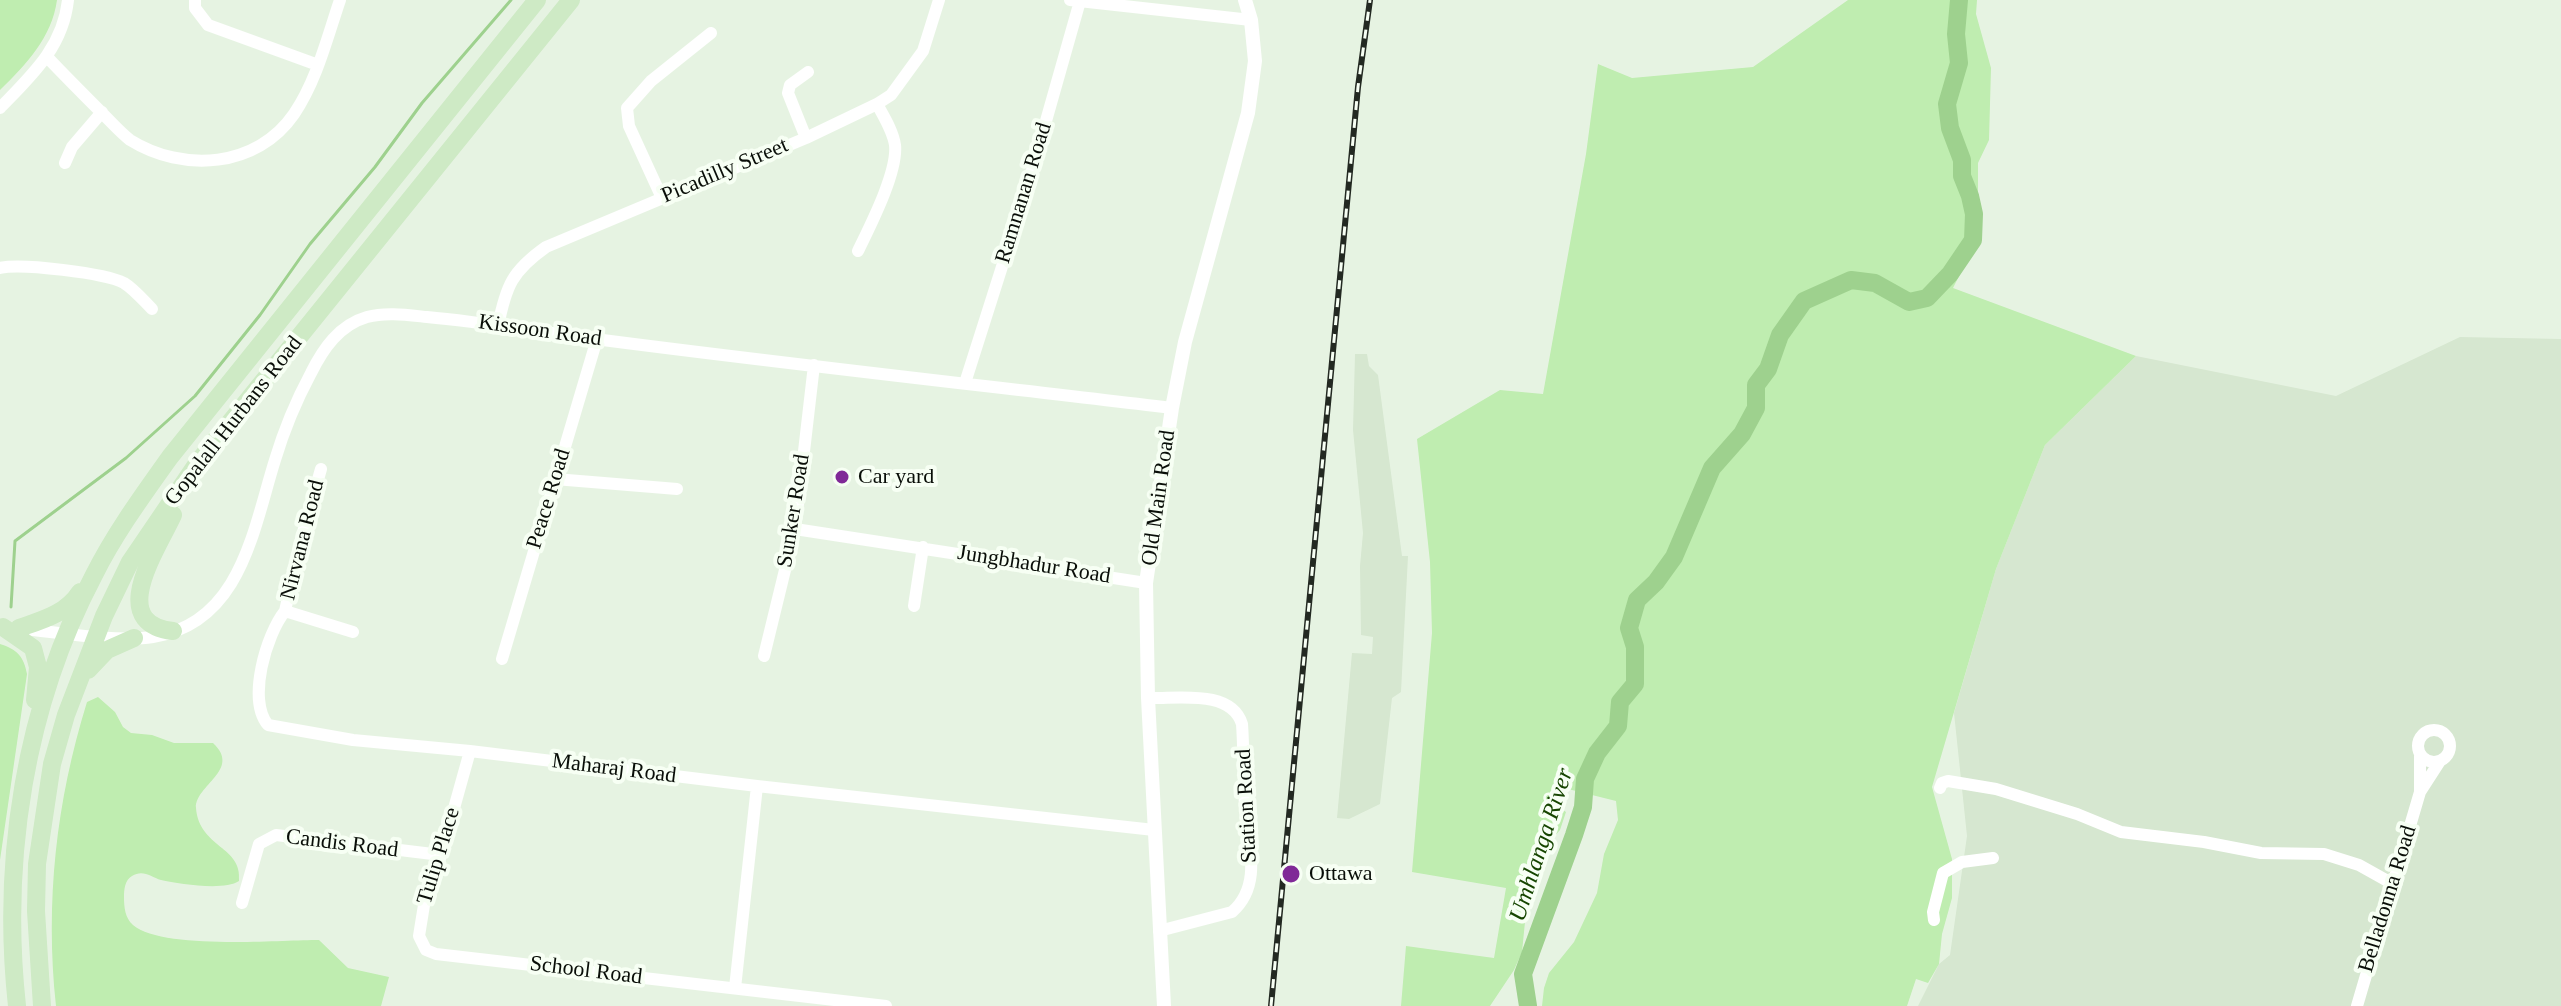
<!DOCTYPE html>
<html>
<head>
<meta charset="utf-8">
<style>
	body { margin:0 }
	canvas { display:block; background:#e6f3e2 }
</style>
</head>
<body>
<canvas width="2561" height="1006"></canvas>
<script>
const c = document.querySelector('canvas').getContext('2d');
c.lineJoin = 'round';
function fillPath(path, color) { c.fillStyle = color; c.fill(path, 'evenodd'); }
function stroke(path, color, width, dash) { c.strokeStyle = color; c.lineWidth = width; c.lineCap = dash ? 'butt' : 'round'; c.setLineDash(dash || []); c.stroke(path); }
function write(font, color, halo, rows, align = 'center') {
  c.font = font + ' Georgia,serif'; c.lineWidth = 8; c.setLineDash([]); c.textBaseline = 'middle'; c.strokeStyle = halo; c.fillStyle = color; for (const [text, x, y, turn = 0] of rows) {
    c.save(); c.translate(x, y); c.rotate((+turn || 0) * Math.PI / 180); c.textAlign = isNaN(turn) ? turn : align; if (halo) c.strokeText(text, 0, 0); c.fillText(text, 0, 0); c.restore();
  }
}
const built = new Path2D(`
	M2460,337l101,2v667h-643l21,-42 11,-9 17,-119 -13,-123 42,-144 49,-124 91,-89 200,40z
	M1355,354h12l2,12 9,9 24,181h6l-7,136 -9,6 -12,106 -31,15 -12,-1 15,-165 20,1 1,-17 -12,-2 -1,-69 3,-33 -10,-103z`);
const green = new Path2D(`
	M0,0h57c-5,37 -31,65 -57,90z
	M1848,0h129l-1,14 15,54 -2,72 -11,23v65l-7,24 -18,36 183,68 -91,89 -49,124 -64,218 20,72v39l-10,36 -3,30 -11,19 -12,-4 -9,27h-365l2,-18 5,-15 25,-31 23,-49 7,-39 14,-34 -2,-19 -56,-14 -5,13 -8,-1 19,13 -6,18 -15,17 -10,17 -1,25 -8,23 -4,40 -8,18 -24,36h-89l5,-60 88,12 12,-70 -94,-16 20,-239 -2,-71 -13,-123 83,-49 43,4 43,-240 12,-90 34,14 121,-11z
	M0,644c17,5 24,13 27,30l-27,186z
	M98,697l17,15 8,15 8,6 21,2 22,8h39c29,27 -18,42 -17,65 3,40 47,38 43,73 -15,10 -60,3 -78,-1 -10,-3 -18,-11 -29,-4 -7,4 -8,13 -8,21 0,10 1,21 9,28 29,25 146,15 186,15l29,28 41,9 -8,29h-325c-11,-104 0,-204 31,-304z`);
const stream = new Path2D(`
	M11,607l4,-66 111,-83 69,-62 65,-81 50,-71 65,-77 47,-64 89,-103`);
const river = new Path2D(`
	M1528,1006l-5,-32 51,-139 9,-28 2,-28 12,-26 21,-27 2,-24 15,-18v-37l-6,-19 8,-28 19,-18 18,-25 38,-89 30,-34 14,-26v-23l12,-16 12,-34 24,-34 47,-21 24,3 34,19 18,-4 23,-24 23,-34 1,-26 -4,-18 -8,-20v-16l-12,-32 -3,-24 12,-41 -3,-29 3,-34`);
const minor = new Path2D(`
	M195,0v8l13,17 110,40
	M1070,0l181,20
	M48,58c18,19 37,38 56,57 8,8 17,18 26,25 53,33 127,28 164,-26 23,-34 33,-76 46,-114
	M0,108c32,-33 63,-61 68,-108
	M806,138l-18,-45 2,-8 18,-13
	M65,163l7,-16 30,-35
	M662,198l-33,-72 -2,-18 24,-27 60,-48
	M858,251c12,-25 40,-79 37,-106 -2,-14 -11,-28 -18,-41
	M0,268c21,-5 105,5 124,15 10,6 20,18 28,26
	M498,326c8,-40 14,-55 48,-79l260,-109 71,-34 14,-9 32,-44 16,-51
	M965,383l62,-195 53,-187
	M555,479l122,10
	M795,529l351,54
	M914,606l9,-59
	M285,611l15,-68 21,-74
	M25,629c36,4 93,13 128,8 88,-14 100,-107 122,-177 9,-30 21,-59 36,-87 12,-24 28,-48 56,-56 19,-5 40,-2 60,0 56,5 112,15 168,22 192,25 384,46 577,69
	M353,632l-68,-21c-19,24 -38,89 -17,114l85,15 117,11 287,35 397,44
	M764,656l31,-127 19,-164
	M502,659l95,-320
	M1148,698c30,1 83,-9 94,26 2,27 1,54 3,81 2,36 19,79 -13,107l-73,19
	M2418 746a16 16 0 1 1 32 0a16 16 0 1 1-32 0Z
	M470,751l-29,104 -17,50 -5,31 7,14 10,4 450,52
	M1940,788l2,-5 6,-2 48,8 81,25 44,18 83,10 57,11 63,1 35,11 34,19
	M2420,792l20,-31
	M242,903l17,-59 17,-9 165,20
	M1934,920l-1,-8 10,-39 19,-11 31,-4
	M735,988l22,-202
	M2357,1006l63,-214v-36`);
const tertiary = new Path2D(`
	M1164,1006l-16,-308 -2,-115 26,-175 13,-66 63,-229 7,-52 -4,-41 -6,-20`);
const primary = new Path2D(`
	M3,627l30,21 5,19 -3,33
	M19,628c23,-8 47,-14 61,-36
	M173,631c-67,-8 -16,-81 0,-116
	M88,670l19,-20 27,-12
	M17,1006c-16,-147 8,-300 77,-431 21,-42 49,-80 76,-118l367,-457
	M42,1006l-6,-95 1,-47 15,-100 14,-49 38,-99 26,-54 68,-100 373,-462`);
const rail = new Path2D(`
	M1271,1006l87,-919 12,-87`);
const markers = [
	[842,477,8,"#802997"],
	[1291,874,10,"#802997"]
];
const streetNames = [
	["Picadilly Street",725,171,-23],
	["Ramnanan Road",1024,193,-73],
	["Kissoon Road",540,331,8],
	["Gopalall Hurbans Road",234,421,-52],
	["Old Main Road",1159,498,-82],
	["Peace Road",549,499,-73],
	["Sunker Road",794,511,-81],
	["Nirvana Road",303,540,-76],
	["Jungbhadur Road",1034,565,9],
	["Maharaj Road",614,769,7],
	["Station Road",1247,806,-93],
	["Candis Road",342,844,7],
	["Tulip Place",439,856,-73],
	["Belladonna Road",2388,899,-73],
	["School Road",586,971,7]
];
const poiNames = [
	["Car yard",858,477],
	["Ottawa",1309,874]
];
const waterNames = [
	["Umhlanga River",1542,845,-72]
];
fillPath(built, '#d6e7d0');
fillPath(green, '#bfedb0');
stroke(stream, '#9ed18e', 3);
stroke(river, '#9ed18e', 18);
stroke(minor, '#fff', 12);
stroke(tertiary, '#fff', 14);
stroke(primary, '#ceeac5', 18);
stroke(rail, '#232922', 6);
stroke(rail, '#f7fff4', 3, [9]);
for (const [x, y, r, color] of markers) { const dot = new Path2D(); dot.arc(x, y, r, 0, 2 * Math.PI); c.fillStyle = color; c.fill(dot); stroke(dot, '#f7fff4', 3); }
write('22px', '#090e08', '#f7fff4', streetNames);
write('22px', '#090e08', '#f7fff4', poiNames, 'left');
write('italic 24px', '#164500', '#f7fff4', waterNames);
</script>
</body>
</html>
